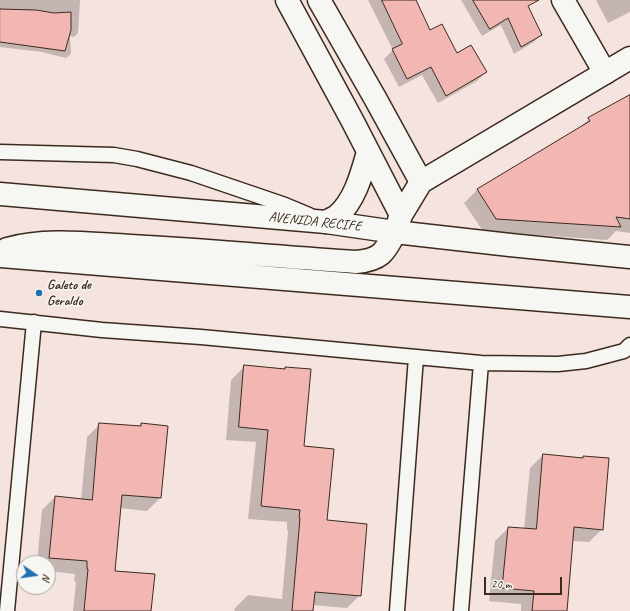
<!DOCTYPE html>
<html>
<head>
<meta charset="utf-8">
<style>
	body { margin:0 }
	#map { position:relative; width:630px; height:611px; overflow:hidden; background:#f5e3df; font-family:Caveat,sans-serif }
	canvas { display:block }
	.north { position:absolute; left:16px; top:555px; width:40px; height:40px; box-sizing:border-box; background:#f6f6f2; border:1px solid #aba49d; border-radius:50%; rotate:103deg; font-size:11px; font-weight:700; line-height:16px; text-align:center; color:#3b2a1e }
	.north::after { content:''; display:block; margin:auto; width:14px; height:18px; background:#1f6fb2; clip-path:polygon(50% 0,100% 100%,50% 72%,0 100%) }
	.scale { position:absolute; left:484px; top:577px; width:78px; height:18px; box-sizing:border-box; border:2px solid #3b2a1e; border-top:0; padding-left:5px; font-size:12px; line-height:14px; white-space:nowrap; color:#3b2a1e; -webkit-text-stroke:3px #f6f6f2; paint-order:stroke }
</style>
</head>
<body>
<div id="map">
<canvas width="630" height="611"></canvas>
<div class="north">N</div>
<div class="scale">20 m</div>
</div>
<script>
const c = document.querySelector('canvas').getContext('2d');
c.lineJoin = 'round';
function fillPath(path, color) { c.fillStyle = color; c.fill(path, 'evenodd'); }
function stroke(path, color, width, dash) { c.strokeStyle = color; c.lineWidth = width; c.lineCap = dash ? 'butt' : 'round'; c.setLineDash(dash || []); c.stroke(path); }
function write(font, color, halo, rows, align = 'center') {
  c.font = font + ' Caveat,sans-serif'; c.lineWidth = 3; c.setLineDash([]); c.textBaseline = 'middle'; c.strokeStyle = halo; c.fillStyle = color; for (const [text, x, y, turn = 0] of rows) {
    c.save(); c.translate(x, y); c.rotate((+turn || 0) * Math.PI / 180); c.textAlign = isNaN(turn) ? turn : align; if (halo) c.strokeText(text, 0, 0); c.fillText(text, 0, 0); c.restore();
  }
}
const shadow = new Path2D(`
	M0,0h80l-2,33 -4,4 -4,-1 1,18 -5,4 -24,-6 -42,-5z
	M368,0h47l14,31 28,24 29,17 -9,9 -39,22 -16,-28 -23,12 -15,-28 9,-9z
	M461,0h62l18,35 -7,7 -20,12 -13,-29 -19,11z
	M596,0h34v12l-22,11z
	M630,96v137l-14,-2 -9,9 -124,-9 -19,-28 13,-13 101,-61 11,-10z
	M244,367l39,3 2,-2 18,79 23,74 34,74 -13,13 -35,-3v6h-78l1,-3 13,-13 34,4 6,-68 -1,-1v-8l-39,-3 8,-77 -30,-2 5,-60z
	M100,424l39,3 2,-3 19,74 -13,13 -27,-3 -6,64 36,39h-77l3,-29 -2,-1 1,-7 -27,-3v-8h-11l5,-53 13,-13 26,3 6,-63z
	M543,455l39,4 2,-2 18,72 -13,13 -17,-1 -6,70h-45v-7l-32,-3 6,-60 13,-13 16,1 6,-61z`);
const building = new Path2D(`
	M382,0h34l14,30 12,-6 15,29 14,-8 16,27 -41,24 -15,-29 -24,12 -15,-30 10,-5z
	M473,0h66l-11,6 14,29 -21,12 -13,-29 -18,11z
	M0,9l36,1 18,3 17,-1v18l-6,21 -65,-9z
	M630,95v124l-14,-2 5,10 -125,-8 -19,-30 113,-68 -2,-3z
	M244,365l41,4v-2l26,2 -7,77 30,3 -7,71 40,4 -6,72 -46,-4 -2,19h-21l8,-93h-1l1,-8 -39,-4 7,-76 -29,-3z
	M99,423l42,3v-3l27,3 -7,72 -39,-3 -7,76 40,3 -4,37h-67l4,-42h-1v-8l-38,-3 6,-62 37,4z
	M543,454l40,4v-2l26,2 -6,72 -29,-3 -7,84h-35l2,-20 -32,-3 6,-61 28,2z`);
const lane = new Path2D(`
	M0,152l114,3 23,4 54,14 94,32 24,10
	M0,319l102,11 99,7 280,26 77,1 28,-3 38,-10 6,-6
	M7,611l27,-289
	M397,611l19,-254
	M461,611l20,-248`);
const street = new Path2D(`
	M563,0l42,73`);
const secondary = new Path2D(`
	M287,0l65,120 49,95
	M319,0l56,98 46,84
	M326,222c4,-2 8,-4 11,-6 18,-15 25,-43 31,-64
	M395,232l6,-17 20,-33 209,-124`);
const primary = new Path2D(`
	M0,194l326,28 69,10 115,13 120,12
	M7,249c40,-11 83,-5 124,-3 75,4 150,11 225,16 24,-2 29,-9 39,-30
	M0,256l630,51`);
const markers = [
	[39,293,4,"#1f6fb2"]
];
const streetNames = [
	["AVENIDA RECIFE",315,222,6]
];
const poiNames = [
	["Galeto de",47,285],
	["Geraldo",47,301]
];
fillPath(shadow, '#0003');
fillPath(building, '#f3b7b3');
stroke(building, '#3b2a1e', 1);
stroke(lane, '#3b2a1e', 17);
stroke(street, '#3b2a1e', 25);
stroke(secondary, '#3b2a1e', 25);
stroke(primary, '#3b2a1e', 25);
stroke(lane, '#f6f6f2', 14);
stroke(street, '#f6f6f2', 22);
stroke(secondary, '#f6f6f2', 22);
stroke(primary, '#f6f6f2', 22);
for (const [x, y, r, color] of markers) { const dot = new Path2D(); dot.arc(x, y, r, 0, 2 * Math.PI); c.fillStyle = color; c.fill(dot); stroke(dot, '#f6f6f2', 1.5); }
write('14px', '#3b2a1e', '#f6f6f2', streetNames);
write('bold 14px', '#3b2a1e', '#f6f6f2', poiNames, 'left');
</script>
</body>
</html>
